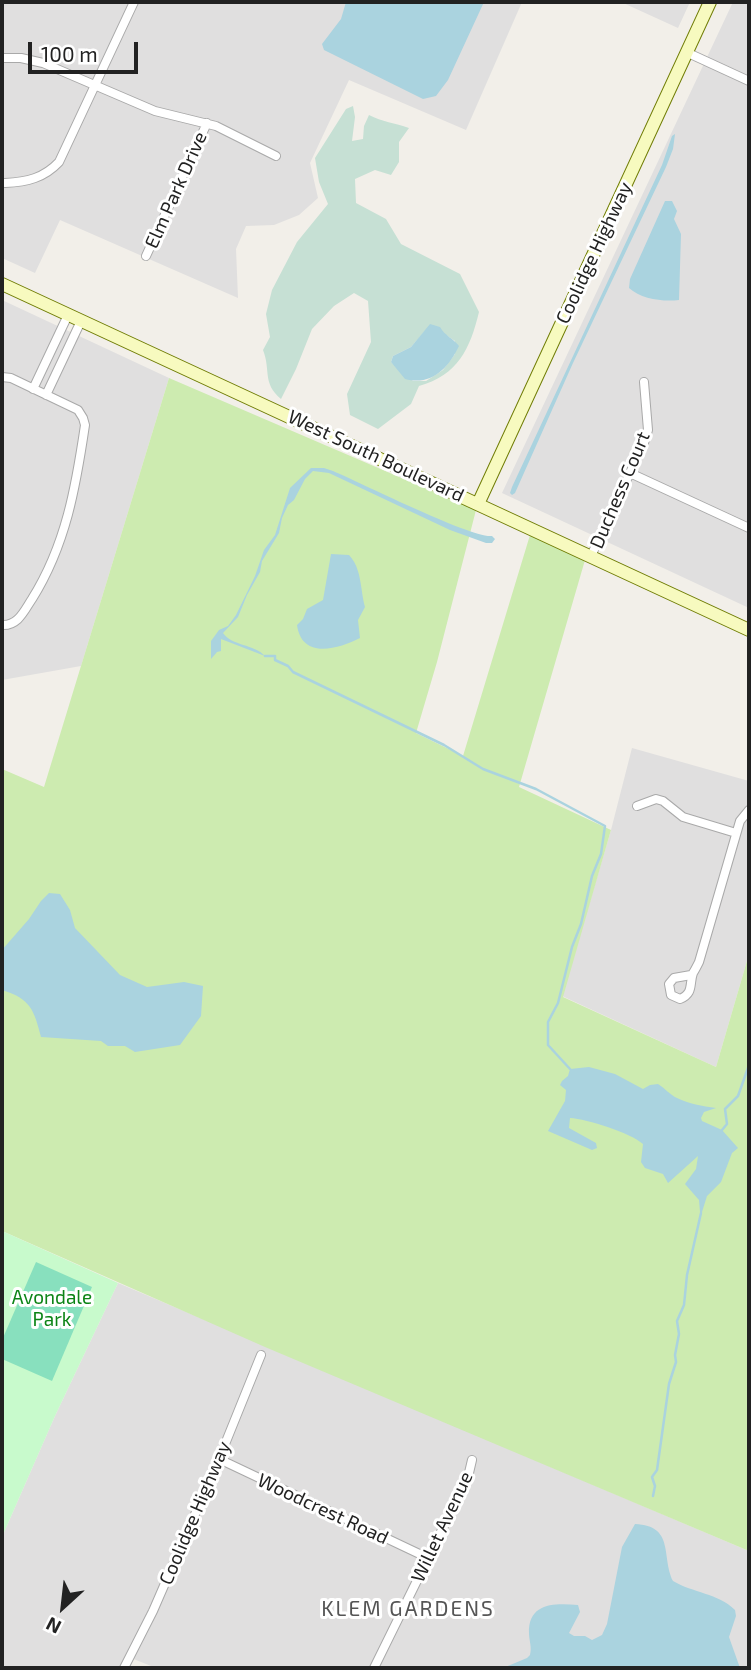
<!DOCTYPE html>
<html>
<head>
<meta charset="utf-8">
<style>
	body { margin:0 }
	#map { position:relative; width:751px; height:1670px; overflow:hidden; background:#f2efe9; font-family:"Exo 2",sans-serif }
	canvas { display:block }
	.frame { position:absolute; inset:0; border:4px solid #222; pointer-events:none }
	.north { position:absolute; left:28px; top:1572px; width:70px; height:70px; -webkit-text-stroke:5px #fff; paint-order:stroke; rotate:207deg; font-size:19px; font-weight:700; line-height:28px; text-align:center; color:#222 }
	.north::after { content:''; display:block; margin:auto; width:24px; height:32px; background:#222; clip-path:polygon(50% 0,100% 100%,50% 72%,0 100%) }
	.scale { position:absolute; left:28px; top:42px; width:110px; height:32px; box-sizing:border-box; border:4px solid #222; border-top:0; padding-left:9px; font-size:21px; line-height:24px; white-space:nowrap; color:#222; -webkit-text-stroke:5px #fff; paint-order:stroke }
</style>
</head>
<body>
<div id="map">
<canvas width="751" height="1670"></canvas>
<div class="frame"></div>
<div class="north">N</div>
<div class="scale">100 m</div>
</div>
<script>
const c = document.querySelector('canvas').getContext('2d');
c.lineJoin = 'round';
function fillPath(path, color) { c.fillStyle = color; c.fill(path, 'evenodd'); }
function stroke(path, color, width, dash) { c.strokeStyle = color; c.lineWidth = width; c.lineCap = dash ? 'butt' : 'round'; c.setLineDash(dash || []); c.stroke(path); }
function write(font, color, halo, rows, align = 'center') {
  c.font = font + ' "Exo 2",sans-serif'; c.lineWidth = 6; c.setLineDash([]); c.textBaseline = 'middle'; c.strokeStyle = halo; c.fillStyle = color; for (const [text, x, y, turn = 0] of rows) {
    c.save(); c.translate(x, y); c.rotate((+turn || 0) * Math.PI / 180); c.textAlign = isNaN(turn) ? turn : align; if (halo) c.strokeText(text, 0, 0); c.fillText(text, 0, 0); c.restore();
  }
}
const residential = new Path2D(`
	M2,2h520l-56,128 -117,-50 -39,83 8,35 -19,17 -25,10 -28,1 -10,23 2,49 -178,-78 -25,53 -33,-15z
	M621,2h69l-12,26z
	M733,2h16v606l-247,-115z
	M2,300l167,78 -88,288 -79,14z
	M632,748l117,33v173l-33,113 -154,-71 49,-166z
	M118,1283l631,268v117h-593l-30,-12 -6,12h-118v-131l53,-121z`);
const grass = new Path2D(`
	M169,378l307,132 -39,152 -21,71 47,23 67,-221 55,25 -66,227 92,43 -48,167 153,70 33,-113v597l-484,-204 -263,-116v-462l42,18z`);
const wetland = new Path2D(`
	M353,106l2,11 -3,24 11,-2 1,-13 5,-11c13,7 26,8 40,13l-10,14v20l-8,13 -16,-5 -20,9 1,24 30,16 15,25 59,30 19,38c-9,37 -21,63 -60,74l-8,18 -33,25 -28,-14 -3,-21 24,-52 -3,-41 -14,-8 -20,13 -22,23 -16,40 -15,30c-19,-16 -10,-29 -18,-49l7,-13 -4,-23 6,-24 25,-48 31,-38 -9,-22 -4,-24 31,-49zM425,331l18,2 12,8v13l-12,16 -17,11h-13l-22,-19 2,-6 18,-9z`);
const park = new Path2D(`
	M2,1231l116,52 -63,133 -53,121z`);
const pitch = new Path2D(`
	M36,1262l56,25 -40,94 -50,-22v-19z`);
const water = new Path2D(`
	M346,2h138l-36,78 -12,16 -13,3 -99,-49 -2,-6 19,-25z
	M675,134l-2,15 -7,18 -93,196 -58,130 -3,2 -2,-2 2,-6 150,-322 10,-29z
	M665,201h7l5,10 -3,8 7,15 -2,66c-16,2 -38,-1 -50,-12l1,-9z
	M430,324l10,3c5,9 13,11 19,19 -11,23 -28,40 -54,33l-14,-17 2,-6 18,-9z
	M311,468h13l9,3c26,11 140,68 159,65l3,3 -3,4h-6l-36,-13 -121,-57 -16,-2 -8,8 -11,21 -6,5 -6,13 -3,15 -17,28 -2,11 -13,23 -9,22 -15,16c9,13 31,11 42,23l-44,-17v12l-4,1 -6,7v-18l8,-11 9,-4 8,-11 19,-39 9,-26 11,-15 15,-47z
	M331,554l18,1c13,14 11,33 16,52l-7,13 2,18c-22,11 -58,22 -63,-13l6,-6 4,-10 16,-9z
	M49,893l11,1 10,16 5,18 45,47 27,12 37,-5 19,4 -2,30 -21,29 -45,7 -10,-6h-17l-7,-5 -60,-4c-7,-27 -10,-38 -39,-47v-40l27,-31 12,-18z
	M589,1067l26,7 28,15 7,-4 8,-1c7,4 12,11 19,14 12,6 25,8 39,10l-12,4 -3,6 1,3 20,9 16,18 -6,5 -11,29 -14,14 -5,16h-2l-1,-12 -14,-16 11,-15 2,-13 -30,27 -5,-9 -18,-6 -4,-6 2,-18c-12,-11 -56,-25 -73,-26l-1,10 27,15 1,5 -5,2 -44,-19 17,-30 1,-11 -6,-5 2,-4 6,-5 2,-7z
	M635,1524c40,2 26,32 38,57 20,12 45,12 62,29l1,6 -7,21 11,31h-237l24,-10 3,-3c2,-9 -1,-14 -1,-22 -1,-31 27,-30 49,-28l2,7 -11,21 5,3h11l7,4 10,-5 5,-11 15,-77z`);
const stream = new Path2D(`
	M265,656h10v4l13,6 5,6 151,73 39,24 53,20 69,37 -4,28 -9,22 -11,48 -9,23 -14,56 -10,19v23l22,24
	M722,1130l5,-6 -2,-15 13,-13 11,-31
	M653,1496l2,-10 -3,-9 5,-7 12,-86 7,-22 -1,-7 4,-21 -2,-13 7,-16 3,-30 14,-62`);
const street = new Path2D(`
	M686,52l63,29
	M2,58h19l22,5 112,48 61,15 60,30
	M5,183c22,-1 39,-5 54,-21l75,-160
	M146,256l61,-133
	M2,377l9,1 67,32 5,8 2,7c-9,61 -19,120 -53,174 -8,12 -14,27 -30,26
	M33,389l35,-74
	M46,395l35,-74
	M630,473l119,55
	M591,556l53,-113 4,-13 -4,-48
	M637,806l19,-7 7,2 20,16 53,16
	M691,975l-17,3 -5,6 2,11 9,4c14,-6 9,-15 13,-26 2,-3 4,-7 6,-11l41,-141 9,-11
	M219,1459l209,99
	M124,1668l29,-57 66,-152 42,-104
	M374,1668l94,-191 4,-17`);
const secondary = new Path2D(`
	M2,284l747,346
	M478,504l232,-502`);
const streetNames = [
	["Elm Park Drive",176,190,-66],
	["Coolidge Highway",594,253,-65],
	["West South Boulevard",376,456,25],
	["Duchess Court",620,490,-67],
	["Woodcrest Road",323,1509,25],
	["Coolidge Highway",195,1513,-67],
	["Willet Avenue",442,1527,-65]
];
const parkNames = [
	["Avondale",52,1298],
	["Park",52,1320]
];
const neighbourhoodNames = [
	["KLEM GARDENS",408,1609]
];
fillPath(residential, '#e0dfdf');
fillPath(grass, '#cdebb0');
fillPath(wetland, '#c6e0d4');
fillPath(park, '#c8facc');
fillPath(pitch, '#88e0be');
fillPath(water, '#aad3df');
stroke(stream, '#aad3df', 2.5);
stroke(street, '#a9a9a9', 10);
stroke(secondary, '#707d05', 14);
stroke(street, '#fff', 8);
stroke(secondary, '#f7fabf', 12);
write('19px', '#222', '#fff', streetNames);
write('19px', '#0c8416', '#fff', parkNames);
c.letterSpacing = '2px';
write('21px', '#555', '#fff', neighbourhoodNames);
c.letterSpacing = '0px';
</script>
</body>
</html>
